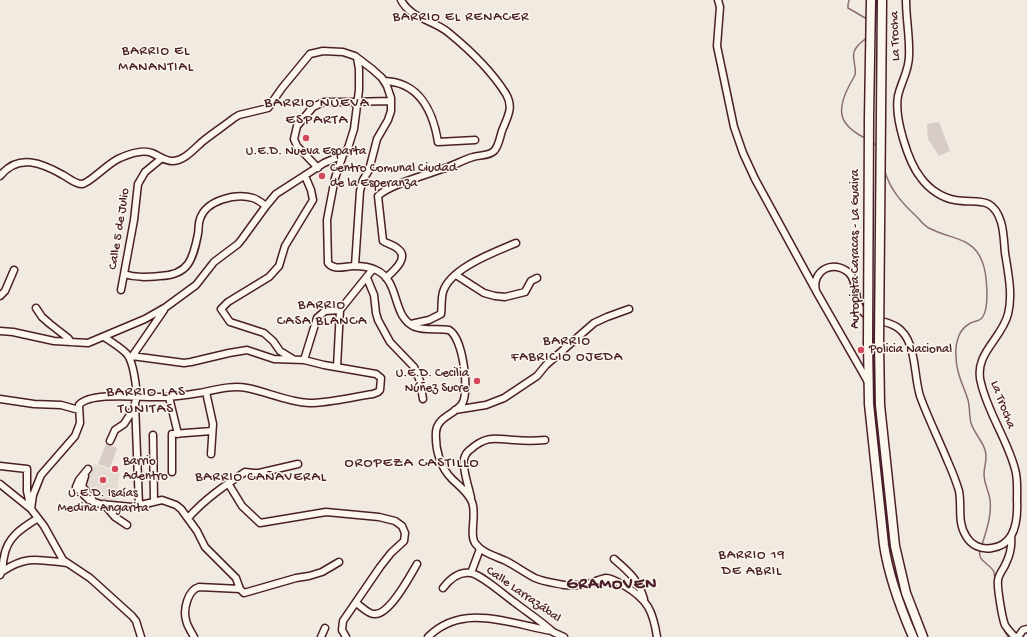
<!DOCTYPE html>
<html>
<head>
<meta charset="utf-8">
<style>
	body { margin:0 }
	canvas { display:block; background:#f0eae0 }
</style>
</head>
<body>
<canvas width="1027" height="637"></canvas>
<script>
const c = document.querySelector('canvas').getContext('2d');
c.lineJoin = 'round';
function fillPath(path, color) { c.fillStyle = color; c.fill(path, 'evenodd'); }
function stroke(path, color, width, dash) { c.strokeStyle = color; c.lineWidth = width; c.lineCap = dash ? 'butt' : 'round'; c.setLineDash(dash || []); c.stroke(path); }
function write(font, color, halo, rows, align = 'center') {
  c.font = font + ' "Gochi Hand",sans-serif'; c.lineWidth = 3; c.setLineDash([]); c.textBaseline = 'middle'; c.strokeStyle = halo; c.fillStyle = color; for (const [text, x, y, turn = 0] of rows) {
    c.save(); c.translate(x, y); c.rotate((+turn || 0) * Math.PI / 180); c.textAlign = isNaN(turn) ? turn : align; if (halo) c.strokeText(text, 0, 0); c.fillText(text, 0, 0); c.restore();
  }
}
const built = new Path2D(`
	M95,464l24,9 -2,31 -22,-4 -10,-14z`);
const green = new Path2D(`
	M939,122l11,29 -11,5 -11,-17 -1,-15z
	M106,444l11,4 -7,20 -12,-4z`);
const stream = new Path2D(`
	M849,0l-1,5v3l19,11
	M865,138c-26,-13 -29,-27 -16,-52 2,-4 4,-7 6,-11 2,-9 -5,-19 1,-27 3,-5 8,-7 11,-11
	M872,142l6,5
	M884,168c5,21 18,35 33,49 4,4 8,10 14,12 19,10 42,8 51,32 5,12 8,47 0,57 -4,4 -9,3 -13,6 -11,6 -14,21 -13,32 0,17 7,28 12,44 2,7 1,16 3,23 3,10 11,17 14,27 3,9 -1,15 -1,24 0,10 5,17 6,26 2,16 -4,31 -8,45
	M980,550c-3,12 10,13 14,22 0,1 1,6 1,7
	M1003,628l5,9`);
const minor = new Path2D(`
	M718,0l2,7 -3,39 17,81 9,26 12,26 60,110
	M357,58l2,11v21l-5,39 -6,19 -5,7 -8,23 -8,42 1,43c6,8 18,3 26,3 7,0 16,1 22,4 25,11 15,47 39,57 11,4 23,1 34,3 14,8 21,61 13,74 -8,11 -25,13 -26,28 -1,17 4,35 16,47 7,7 16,13 20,23 5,13 -3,32 3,41 7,10 20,13 31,18 10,5 19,12 29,17 9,4 20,5 29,7 8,1 16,0 24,-1 6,-2 12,-5 18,-6 6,0 13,5 19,8 23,14 28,25 32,51
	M384,81c35,1 49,30 54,61l37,-2
	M318,168l-21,-22 -3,-7 3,-13 16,-19 11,-5h23l44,-1
	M0,176c18,-23 42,-13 63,-1 6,3 12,9 19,9 8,-1 27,-22 38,-26 9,-4 22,-9 32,-5 7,3 13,8 20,8 12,0 22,-12 30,-19 11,-9 22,-16 32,-24l5,-3 29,-7 14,-20 28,-34 13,-3 20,1 12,4 17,13 10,9 5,8 4,12v13l-3,9 -11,19 -8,31 -6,10 -3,11 -5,75
	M124,274c12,4 24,3 36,2 29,-1 33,-17 38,-42 1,-5 0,-10 2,-15 6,-19 36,-26 53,-21 4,1 9,5 13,8
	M456,275l28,18 11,3 10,1 20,-5 6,-11 6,-3
	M367,278l7,17 2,18 2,7 12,22 24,25 6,14 3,18
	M386,278c6,-6 24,-20 12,-29 -4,-4 -10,-5 -15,-8l-5,-45c12,-12 52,-22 70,-29 9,-3 17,-8 25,-10 6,-2 16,-1 21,-6 6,-6 6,-18 10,-25 5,-12 9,-20 2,-32 -15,-24 -35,-43 -57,-61 -15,-13 -38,-14 -48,-33
	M121,290l13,-70 4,-36 7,-12 17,-14
	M0,296l5,-5 9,-21
	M36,308l6,9 8,7 18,14 3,4
	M411,324l18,-4 12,-6c1,-7 0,-15 2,-22 7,-24 52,-40 73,-49
	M0,331l13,1 41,9 34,2 57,-24 21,-12 30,-22 18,-23 24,-18 4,-5 24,-33 10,-12 48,-31 19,-8
	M104,337c8,5 16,10 23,17 7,9 9,31 10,43
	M131,358l33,-48
	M293,359l-13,-8 -7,-10 -9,-8 -34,-11 -9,-13 7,-7 41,-25 10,-11 6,-20 28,-46 -2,-10 -6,-14
	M304,360l13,-42 8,-7 15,-1
	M337,367l3,-57 33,-41
	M868,382l-52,-91c-5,-21 18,-32 33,-18 10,10 4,27 13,38 14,16 37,4 48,34 6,17 5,34 10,51 8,22 19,44 28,66 4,9 8,19 11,29 3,15 -2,31 7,45 5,9 15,14 26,12 24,-3 26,-29 25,-48 0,-11 1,-21 -2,-31 -8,-30 -27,-56 -34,-86 -8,-29 21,-44 27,-69 5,-19 0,-42 -3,-61 -1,-10 -1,-21 -4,-31 -9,-28 -25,-18 -46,-22 -13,-2 -26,-11 -34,-22 -13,-16 -27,-61 -23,-82 3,-14 11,-25 11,-40 1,-18 -3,-37 -3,-56
	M206,392l7,32 -2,30
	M137,397l-2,6 4,102
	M169,397l9,37
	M0,399l34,5 27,1 18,5
	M455,410l31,-5 18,-7 33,-22 9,-11 48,-42 13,-6 22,-8
	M153,435l1,66
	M110,441l5,-11 9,-6 11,-17
	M0,466l27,3v22l3,14
	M88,469l-9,11 -3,7 13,13 11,4 32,3 30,-7 14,5 5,4 16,22 8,16 31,31 4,11
	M172,472v-38l40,-3
	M85,476l-3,10 10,13
	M228,483l14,23 18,17 66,-11 53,5 16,4 7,5 3,7 -1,8 -13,12 -11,14 -37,54 -1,9 4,7
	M0,484l31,25 13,17 19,34 27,18 42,38 4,5 5,16
	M471,498c-2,-11 -9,-29 -7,-39 1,-4 4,-8 7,-10 16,-14 25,-10 43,-9 11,1 21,1 31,0
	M104,504l11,13 12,8
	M31,509l2,-14 8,-20 34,-39 5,-13 -1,-18c12,-14 65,-7 83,-8 12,0 25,-2 37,-4 16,-3 32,-8 48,-5 21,4 40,14 62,15 21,0 43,-6 64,-9l5,-2 2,-2 1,-12 -5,-4 -52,-9 -20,-5 -30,-1 -27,-9 -18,3 -38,9 -7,1 -52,-7
	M188,518c17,-19 36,-32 57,-46l8,1h6l39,-9
	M1011,536c1,9 -1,19 -5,27 -2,6 -7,10 -8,17 -1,7 4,38 7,45 3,5 6,8 10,12
	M614,559c15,13 24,20 30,40
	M3,571c24,-16 36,-11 64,-8
	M471,573l9,-24
	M0,575c4,-6 2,-11 4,-18 3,-20 18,-29 34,-39
	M443,588c6,-8 16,-17 28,-15 11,2 33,22 43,29 13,10 27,19 39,30l11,5
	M356,603c5,3 12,11 18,11 15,2 36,-38 43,-50
	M194,637c-3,-6 -7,-11 -8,-17 -3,-11 2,-30 13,-33l41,2 4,4 52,-15 13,-2 13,-4 17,-10
	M321,637l4,-9
	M428,637c35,-35 82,-13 124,-6
	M1018,637l5,-7 4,-1`);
const highway = new Path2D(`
	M868,343l1,61 15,141c5,33 16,62 29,92
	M879,343l1,62 15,141 11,47 17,44`);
const highwayBridge = new Path2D(`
	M868,343l1,-225 2,-118
	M879,343l3,-343`);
const markers = [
	[306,138,4,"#d1495b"],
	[322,176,4,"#d1495b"],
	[861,350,4,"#d1495b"],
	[477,381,4,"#d1495b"],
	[115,469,4,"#d1495b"],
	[103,480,4,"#d1495b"]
];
const streetNames = [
	["La Trocha",896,36,-92],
	["Calle 5 de Julio",120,229,-81],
	["Autopista Caracas - La Guaira",856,249,-90],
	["La Trocha",1002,405,69],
	["Calle Larrazábal",523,595,35]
];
const poiNames = [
	["U.E.D. Nueva Esparta",306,152,"center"],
	["Centro Comunal Ciudad",330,169],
	["de la Esperanza",330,184],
	["Policia Nacional",869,350],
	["U.E.D. Cecilia",469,374,"right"],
	["Núñez Sucre",469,389,"right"],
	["Barrio",123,462],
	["Adentro",123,477],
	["U.E.D. Isaías",103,494,"center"],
	["Medina Angarita",103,509,"center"]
];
const neighbourhoodNames = [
	["BARRIO EL RENACER",461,18],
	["BARRIO EL",156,52],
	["MANANTIAL",156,68],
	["BARRIO",322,306],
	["CASA BLANCA",322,322],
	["BARRIO",567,342],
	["FABRICIO OJEDA",567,358],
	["BARRIO CAÑAVERAL",261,478],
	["BARRIO 19",752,556],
	["DE ABRIL",752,572]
];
const quarterNames = [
	["BARRIO NUEVA",317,104],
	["ESPARTA",317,121],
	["BARRIO LAS",146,393],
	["TUNITAS",146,410],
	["OROPEZA CASTILLO",412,464]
];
const districtNames = [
	["GRAMOVEN",612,585]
];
fillPath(built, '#e4dbd2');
fillPath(green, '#d8ccc6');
stroke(stream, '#8c6f72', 1.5);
stroke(minor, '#4a1f2b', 9);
stroke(highway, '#4a1f2b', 11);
stroke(minor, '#fbf7ec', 6);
stroke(highway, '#fbf7ec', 8);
stroke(highwayBridge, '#4a1f2b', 11, []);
stroke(highwayBridge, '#fbf7ec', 8);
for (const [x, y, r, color] of markers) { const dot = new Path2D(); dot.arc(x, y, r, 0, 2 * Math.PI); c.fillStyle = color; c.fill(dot); stroke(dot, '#fbf7ec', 1.5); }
write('13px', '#4a1f2b', '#fbf7ec', streetNames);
write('13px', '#4a1f2b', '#fbf7ec', poiNames, 'left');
c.letterSpacing = '1px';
write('14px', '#4a1f2b', '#fbf7ec', neighbourhoodNames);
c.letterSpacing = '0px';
c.letterSpacing = '1px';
write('15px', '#4a1f2b', '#fbf7ec', quarterNames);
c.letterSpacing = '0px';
c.letterSpacing = '1px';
write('bold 17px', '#4a1f2b', '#fbf7ec', districtNames);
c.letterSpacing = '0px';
</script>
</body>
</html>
